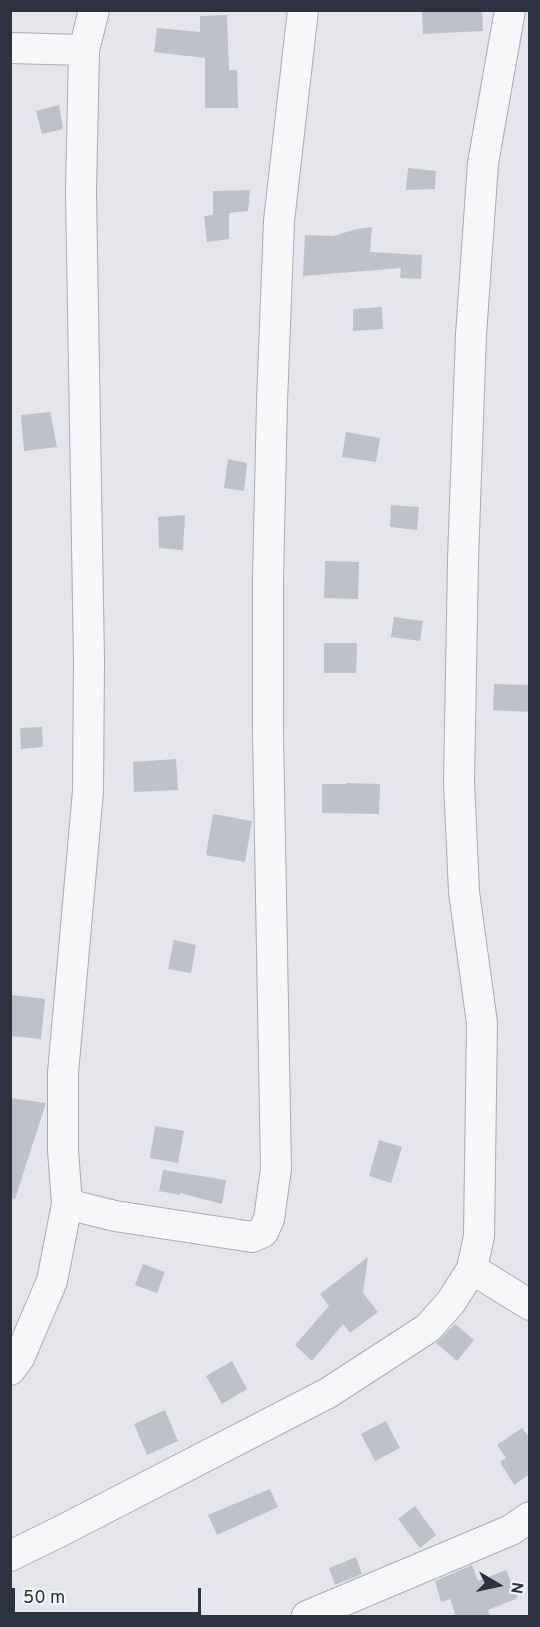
<!DOCTYPE html>
<html>
<head>
<meta charset="utf-8">
<style>
	body { margin:0 }
	#map { position:relative; width:540px; height:1627px; overflow:hidden; background:#e4e6eb; font-family:Overpass,sans-serif }
	canvas { display:block }
	.frame { position:absolute; inset:0; border:12px solid #2d3242; pointer-events:none }
	.north { position:absolute; left:468px; top:1555px; width:60px; height:60px; -webkit-text-stroke:4px #f4f5f8; paint-order:stroke; rotate:99deg; font-size:16px; font-weight:700; line-height:24px; text-align:center; color:#2d3242 }
	.north::after { content:''; display:block; margin:auto; width:21px; height:27px; background:#2d3242; clip-path:polygon(50% 0,100% 100%,50% 72%,0 100%) }
	.scale { position:absolute; left:12px; top:1588px; width:189px; height:27px; box-sizing:border-box; border:3px solid #2d3242; border-top:0; padding-left:8px; font-size:18px; line-height:21px; white-space:nowrap; color:#2d3242; -webkit-text-stroke:4px #f4f5f8; paint-order:stroke }
</style>
</head>
<body>
<div id="map">
<canvas width="540" height="1627"></canvas>
<div class="frame"></div>
<div class="north">N</div>
<div class="scale">50 m</div>
</div>
<script>
const c = document.querySelector('canvas').getContext('2d');
c.lineJoin = 'round';
function fillPath(path, color) { c.fillStyle = color; c.fill(path, 'evenodd'); }
function stroke(path, color, width, dash) { c.strokeStyle = color; c.lineWidth = width; c.lineCap = dash ? 'butt' : 'round'; c.setLineDash(dash || []); c.stroke(path); }
const building = new Path2D(`
	M422,10h60l1,21 -60,3z
	M227,15l2,55h8l1,38h-33v-50l-51,-6 3,-24 43,4v-16z
	M59,105l4,24 -21,5 -6,-23z
	M408,168l28,3 -1,18 -29,1z
	M250,190l-2,21 -19,2v26l-22,3 -3,-26 9,-1v-24z
	M372,227l-2,25 52,3 -1,24 -21,-1 1,-10 -98,8 2,-41 28,1 24,-7z
	M382,307l1,22 -30,2v-22z
	M50,412l7,35 -33,4 -3,-36z
	M346,432l34,6 -4,24 -34,-5z
	M228,459l19,4 -3,28 -20,-3z
	M391,505l28,2 -2,23 -27,-3z
	M185,515l-2,35 -24,-2 -1,-31z
	M325,561l34,1 -1,37 -34,-1z
	M394,617l29,4 -3,20 -29,-4z
	M324,643h33l-1,30h-32z
	M494,684l36,1v27l-37,-2z
	M42,727l1,20 -22,2 -1,-21z
	M176,759l2,31 -44,2 -1,-30z
	M346,783l34,1 -1,30 -57,-1v-29h24z
	M213,814l39,7 -7,41 -39,-7z
	M174,940l22,5 -5,28 -23,-4z
	M12,995l33,4 -4,40 -31,-3z
	M10,1098l36,5 -31,96 -5,-1z
	M155,1126l29,5 -6,32 -28,-5z
	M379,1140l23,7 -11,36 -22,-7z
	M163,1170l63,10 -4,24 -42,-11v2l-21,-4z
	M368,1257l-5,36 15,19 -28,21 -7,-9 -31,37 -17,-16 34,-39 -9,-12z
	M143,1264l22,8 -8,21 -22,-8z
	M455,1324l19,16 -17,21 -21,-18z
	M232,1361l15,28 -25,15 -16,-28z
	M165,1410l13,31 -31,14 -13,-31z
	M386,1421l14,27 -25,13 -14,-27z
	M522,1428l8,10v36l-16,11 -14,-23 6,-4 -9,-13z
	M270,1489l8,18 -61,28 -9,-20z
	M415,1506l21,29 -16,13 -22,-29z
	M356,1557l6,17 -27,11 -6,-17z
	M472,1565l6,16 28,-11 12,28 -30,12 2,7h-34l-6,-18 -9,3 -6,-21z`);
const street = new Path2D(`
	M10,48l74,2
	M67,1204l48,12 137,21 11,-5 6,-13 7,-50 -8,-436v-155l4,-176 7,-181 24,-211
	M472,1269l58,36
	M10,1370l9,-12 33,-77 15,-77 -4,-54v-77l25,-282 1,-130 -8,-469 3,-142 10,-40
	M10,1556l51,-25 267,-138 100,-65 23,-26 21,-33 7,-33 3,-213 -18,-131 -5,-110 4,-222 8,-225 12,-172 27,-153
	M307,1616l204,-86 19,-13`);
fillPath(building, '#bec1ca');
stroke(street, '#a9acb5', 32);
stroke(street, '#f6f7f9', 30);
</script>
</body>
</html>
